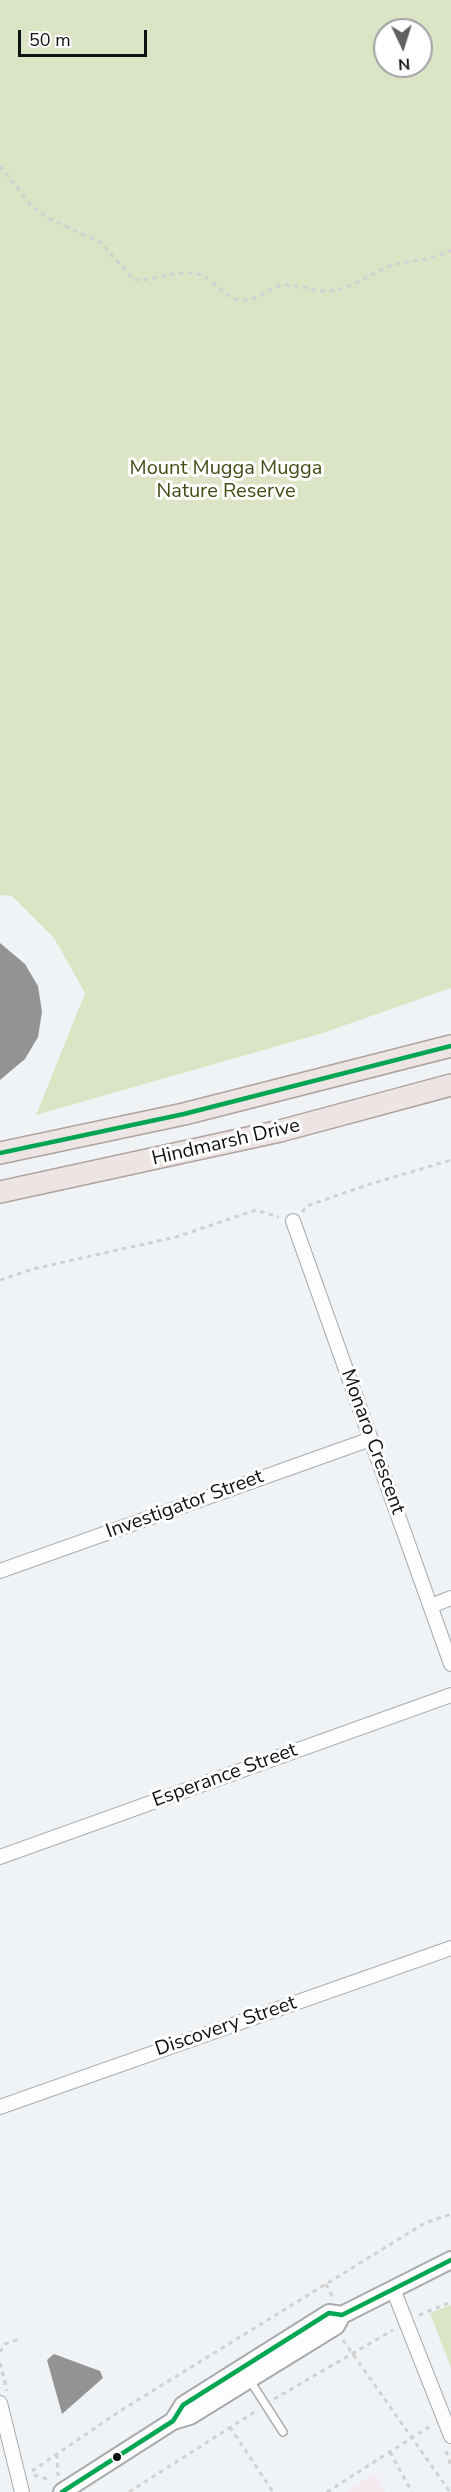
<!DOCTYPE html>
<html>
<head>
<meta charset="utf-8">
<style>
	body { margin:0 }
	#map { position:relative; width:451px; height:2492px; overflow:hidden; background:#f0f3f6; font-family:"Nunito Sans",sans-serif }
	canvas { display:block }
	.north { position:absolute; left:373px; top:18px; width:60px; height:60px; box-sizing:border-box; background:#fff; border:2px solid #9fa0a1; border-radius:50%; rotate:176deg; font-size:16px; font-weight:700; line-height:24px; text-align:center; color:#101113 }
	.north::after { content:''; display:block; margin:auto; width:21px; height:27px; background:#5e6062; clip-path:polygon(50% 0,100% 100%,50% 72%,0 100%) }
	.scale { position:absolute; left:18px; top:30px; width:129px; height:27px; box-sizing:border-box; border:3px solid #101113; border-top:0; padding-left:8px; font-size:18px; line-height:21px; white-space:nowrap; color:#101113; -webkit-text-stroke:4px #fff; paint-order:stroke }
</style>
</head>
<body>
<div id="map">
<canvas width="451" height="2492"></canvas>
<div class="north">N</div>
<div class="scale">50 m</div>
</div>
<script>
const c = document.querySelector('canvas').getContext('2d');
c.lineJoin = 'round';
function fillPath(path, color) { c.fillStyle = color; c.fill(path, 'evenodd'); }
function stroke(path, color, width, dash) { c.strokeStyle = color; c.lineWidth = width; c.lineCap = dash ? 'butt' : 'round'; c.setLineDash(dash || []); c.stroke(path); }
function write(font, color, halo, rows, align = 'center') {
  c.font = font + ' "Nunito Sans",sans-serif'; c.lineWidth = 6; c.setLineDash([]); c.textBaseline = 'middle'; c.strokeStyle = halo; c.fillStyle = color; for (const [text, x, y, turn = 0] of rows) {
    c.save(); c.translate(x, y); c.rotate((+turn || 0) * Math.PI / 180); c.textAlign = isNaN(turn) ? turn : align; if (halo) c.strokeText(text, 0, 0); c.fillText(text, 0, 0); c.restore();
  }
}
const education = new Path2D(`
	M375,2474l11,18h-40z`);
const green = new Path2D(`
	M0,0h451v988l-131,46 -284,81 49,-122 -31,-55 -42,-42 -12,-1zM385,30h36v36h-36z
	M451,2305v63l-21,-55z`);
const building = new Path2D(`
	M0,943l25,21 13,22 4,26 -4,25 -13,22 -25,21z
	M54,2354l46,17 3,7 -41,36 -15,-54z`);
const path = new Path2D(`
	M0,166l30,38 16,13 55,26 33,37c20,1 40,-9 59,-7 19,2 29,25 48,27 14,2 25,-10 38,-14 15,-4 31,5 46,5 24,1 46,-19 68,-26 20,-6 40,-4 58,-15
	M302,1212l5,-6 57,-20 87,-26
	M0,1280l33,-11 143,-32 80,-27 23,7
	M326,2284l6,12
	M419,2315l32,-13
	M343,2340l107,152
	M0,2352l5,-8 17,-6
	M0,2363l7,28
	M274,2399l119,-69
	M230,2427l43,65
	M446,2451l5,15
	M390,2452l22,40
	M57,2454l1,22
	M32,2471l88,-60 305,-188 26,-9
	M34,2475l16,5
	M129,2492l127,-81
	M327,2492l105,-67`);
const service = new Path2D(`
	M249,2379l34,53`);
const minor = new Path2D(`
	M293,1221l158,443
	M0,1571l371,-132
	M431,1606l20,-8
	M0,1857l451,-162
	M0,2107l451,-159
	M393,2289l58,147
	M0,2403l22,89`);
const tertiary = new Path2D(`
	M173,2421l10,-16 146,-92 13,2
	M62,2492l111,-71 17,-5 146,-90 6,-11 109,-55`);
const primary = new Path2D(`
	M0,1153l184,-39 267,-68
	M0,1192l280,-61 171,-46`);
const bus1 = new Path2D(`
	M0,1153l184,-39 267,-68
	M62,2492l111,-71 10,-16 146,-92 13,2 109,-55`);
const markers = [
	[117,2457,5,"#101113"]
];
const parkNames = [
	["Mount Mugga Mugga",226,469],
	["Nature Reserve",226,492]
];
const streetNames = [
	["Hindmarsh Drive",226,1143,-13],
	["Monaro Crescent",372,1442,70],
	["Investigator Street",185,1505,-20],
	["Esperance Street",225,1776,-20],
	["Discovery Street",226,2027,-19]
];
fillPath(education, '#f5e9ef');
fillPath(green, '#dbe4c4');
fillPath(building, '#939394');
stroke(service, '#a8aaac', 10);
stroke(minor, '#a8aaac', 16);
stroke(tertiary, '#a8aaac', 20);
stroke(primary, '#afa29f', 24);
stroke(path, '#d1d1d1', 3, [4.5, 4.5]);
stroke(service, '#fdfdfe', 7);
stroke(minor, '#fdfdfe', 14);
stroke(tertiary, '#fdfdfe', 16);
stroke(primary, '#ede5e3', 21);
stroke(bus1, '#00a651', 4.5);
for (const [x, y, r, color] of markers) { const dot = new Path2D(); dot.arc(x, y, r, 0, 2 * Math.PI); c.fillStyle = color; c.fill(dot); stroke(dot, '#fff', 2); }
write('20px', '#424c14', '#fff', parkNames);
write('20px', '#101113', '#fff', streetNames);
</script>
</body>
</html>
